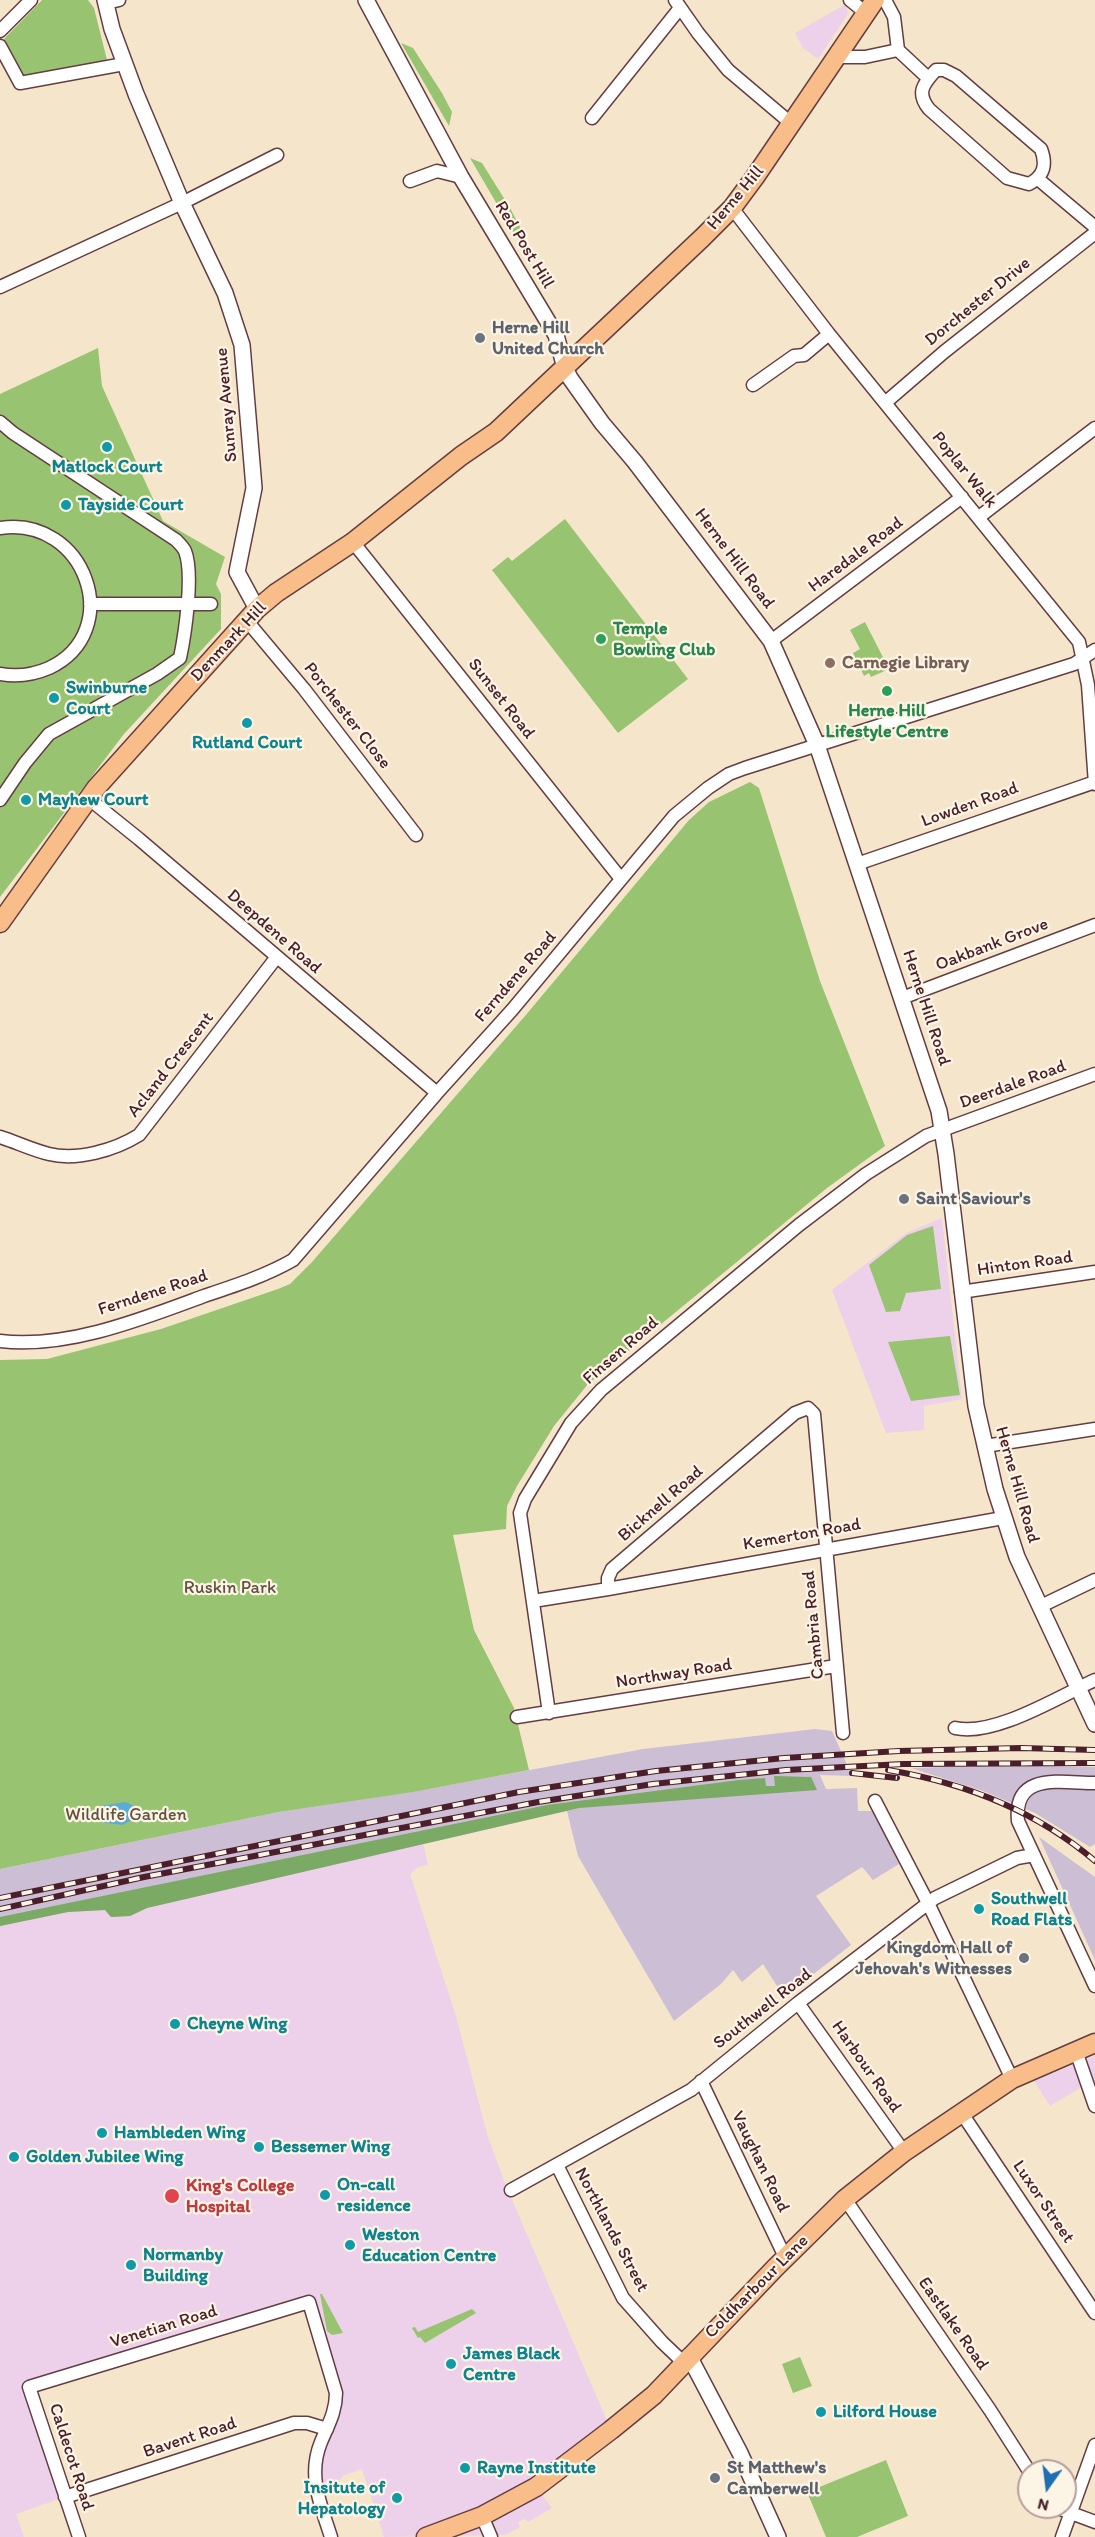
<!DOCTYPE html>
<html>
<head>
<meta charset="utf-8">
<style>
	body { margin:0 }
	#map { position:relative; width:1095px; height:2537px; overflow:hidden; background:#f5e6cb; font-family:Itim,sans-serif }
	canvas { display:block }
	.north { position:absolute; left:1017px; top:2459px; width:60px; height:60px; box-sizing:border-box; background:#fcf5e5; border:2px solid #b59f9b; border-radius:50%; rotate:194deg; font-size:16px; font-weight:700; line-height:24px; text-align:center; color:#4a1f2b }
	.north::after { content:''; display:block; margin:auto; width:21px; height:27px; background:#1f6fb2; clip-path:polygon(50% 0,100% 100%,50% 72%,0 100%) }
</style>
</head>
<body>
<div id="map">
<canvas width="1095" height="2537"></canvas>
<div class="north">N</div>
</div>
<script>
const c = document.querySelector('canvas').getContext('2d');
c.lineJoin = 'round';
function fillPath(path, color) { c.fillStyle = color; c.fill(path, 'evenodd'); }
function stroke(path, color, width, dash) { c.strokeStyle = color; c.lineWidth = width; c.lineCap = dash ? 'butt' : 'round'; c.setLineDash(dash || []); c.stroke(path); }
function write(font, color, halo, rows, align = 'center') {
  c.font = font + ' Itim,sans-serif'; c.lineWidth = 4.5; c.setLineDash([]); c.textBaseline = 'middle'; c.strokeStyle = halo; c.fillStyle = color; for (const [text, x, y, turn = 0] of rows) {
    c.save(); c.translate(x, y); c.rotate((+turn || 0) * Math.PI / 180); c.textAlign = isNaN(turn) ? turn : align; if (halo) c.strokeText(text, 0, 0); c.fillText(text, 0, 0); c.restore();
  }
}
const built = new Path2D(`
	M846,4l2,10 -30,45 -15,-11 -8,-15z
	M942,1218l20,181 -38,7v24l-38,3 -54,-143 74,-57z
	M423,1843l5,22 -10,2 -8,7 45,139 33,124 16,44 107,249 -75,57 16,21 -24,14 -3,-3 -7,3 2,5 -15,8 -121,2 -22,-68 -18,6 -11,13 -15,6 -4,-10 22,-77 -27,-105 -276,84 32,111 -49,17 8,23h-24v-611l68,-14 37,-2 25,6 17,-8z
	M1095,2056v27l-15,5 -30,18 -16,-25z`);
const industrial = new Path2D(`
	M815,1729l17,2 20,45 -32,-1 6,14 31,-1 1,23h16l25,53 -26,16 -11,-13 -46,29 35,49 -67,52 -21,-33 -21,18 -9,-12 -12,14 -47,37 -96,-165 -11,-45 -420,97 -17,8 -19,1 -6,-7 -37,2 -68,14v-57l279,-57 138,-21 226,-42z
	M1011,1765l84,2v77l-5,3 -55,-34 -52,-22 -72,-23z
	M1039,1837l56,40v83z`);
const green = new Path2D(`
	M42,0h46l6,8 13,52 -85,17 -18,-38z
	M401,43l12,5 29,45 10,19 -3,14z
	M470,158l12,5 28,45 10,19 -2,13z
	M98,348l4,38 61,135 62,36 -9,27 5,10v35l-97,105 -124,163v-89l4,-6 -4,-11v-397z
	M565,519l123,160 -70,54 -126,-163 16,-13 4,4z
	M865,622l24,47 -18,8 -2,-4 -5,3 -11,-23 7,-4 -10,-19z
	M750,782l9,6 61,193 65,165 -58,42 -239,196 -34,42 -37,60 -10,20 -1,23 -53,6 21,95 40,78 15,62 -116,22 -134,20 -279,57v-509l47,-1 114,-30 117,-40 12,-5 22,-22 213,-246 164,-196 20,-18z
	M933,1226l8,63 -35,4 -6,18 -14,1 -17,-47 38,-30z
	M950,1336l10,59 -49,6 -23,-59z
	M320,2294h2l21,39 -11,2 -5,-4z
	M472,2309l4,4 -51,30 -5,-6 -2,1 -6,-10 3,-1 3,5z
	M800,2357l12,29 -19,7 -11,-29z
	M886,2460l22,56 -51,21h-31l-19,-45z`);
const forest = new Path2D(`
	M774,1776l37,1 6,13 -238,18 -432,100 -17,8 -19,1 -6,-7 -37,2 -68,14v-9l547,-112 192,-25 26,-2 1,8h9z`);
const water = new Path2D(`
	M126,1802l8,4 2,6 -4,8 -10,5 -23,-3 -3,-7 4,-9z`);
const minor = new Path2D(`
	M675,0l23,33 30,37 65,55
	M850,0l16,13
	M885,0l9,17 4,33 30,28
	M106,3l13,-3
	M0,31l31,-31
	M0,46l20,37 104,-19
	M837,57h28l33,-7
	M936,70h8l12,6 85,73c6,16 3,27 -12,35l-22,-6 -78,-69c-13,-16 -6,-25 7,-39z
	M592,118l88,-110
	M1038,179l57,48
	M410,181l27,-10 24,6
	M732,208l97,126 250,308 9,43 7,99
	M0,287l182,-84 95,-48
	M753,385l41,-29 10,-1 25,-21
	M886,402l58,-50 151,-119
	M0,422l13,11 163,107c3,3 7,7 9,11 9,23 0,83 -5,107l-23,16 -108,60 -24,29 -25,37
	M979,517l116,-89
	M0,528c85,-13 127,103 49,140 -16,7 -32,9 -49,6
	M353,542l268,337
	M90,604h121
	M247,621l57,68 112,146
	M771,641l191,-144
	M88,798l51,41 298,254
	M857,864l238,-82
	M902,998l193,-73
	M0,1137c16,5 32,13 49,17 28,7 66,-4 90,-19l137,-177
	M961,1292l134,-20
	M0,1341c67,8 142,-22 204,-45 30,-10 61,-20 89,-36l144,-167 75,-83 162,-194 34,-28 21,-14 16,-6 329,-104 21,-14
	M985,1446l110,-17
	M608,1589l395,-71
	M533,1601l75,-12v-11l4,-9 183,-156 13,-5 6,6 29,319
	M1041,1606l54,-26
	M549,1713l-29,-200 5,-14 46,-76 30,-33 198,-165 67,-51 60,-38 169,-62
	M517,1717l319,-51
	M955,1728c39,9 103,-31 140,-48
	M1095,1783c-33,0 -82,-12 -77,38l77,165
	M875,1801l53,102 84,176
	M798,2003l106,149
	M1076,2051l19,55
	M701,2081l84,176
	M961,2112l134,201
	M557,2165l66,133 39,44 22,21
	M511,2190l180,-100 107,-87 137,-105 82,-40 17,-3
	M845,2199l145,211 39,61
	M65,2497l229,-74h13l20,6
	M1055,2507l40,15
	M482,2516l9,21
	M79,2537l-50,-150 280,-85 27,91c0,19 -8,32 -15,49 -14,34 0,63 10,95
	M1062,2537l33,-92`);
const tertiary = new Path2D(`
	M105,0l7,29 24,65 46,109 43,90 17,52 12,143 -17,84 20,37
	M366,0l95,177 95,158 9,33 5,10 32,45 33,39 136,179 46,104 122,366 7,43 30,252 19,83 22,68 78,167
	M689,2356l51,97 38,84`);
const primary = new Path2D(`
	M0,923l96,-135 161,-179 19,-16 77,-51 108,-86 35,-24 206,-194 30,-30 23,-31 120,-177
	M426,2537l56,-21 54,-29 75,-57 43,-35 121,-127 70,-69 59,-47 108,-73 83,-36`);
const rail = new Path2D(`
	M888,1770c77,13 147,40 207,91
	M852,1773l45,5
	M0,1898l519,-106 137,-21 128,-13 115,-7 122,-3 74,2
	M0,1909l144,-32 394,-75 115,-18 133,-14 117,-6 192,-1`);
const markers = [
	[480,338,6,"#6b7280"],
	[107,447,6,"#0f9aa8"],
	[66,505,6,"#0f9aa8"],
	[601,639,6,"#2e9e5b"],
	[830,663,6,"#8d6e63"],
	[887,691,6,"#2e9e5b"],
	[54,698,6,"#0f9aa8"],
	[247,723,6,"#0f9aa8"],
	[26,800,6,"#0f9aa8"],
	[904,1199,6,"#6b7280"],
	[979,1909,6,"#0f9aa8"],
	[1024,1958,6,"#6b7280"],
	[175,2024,6,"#0f9aa8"],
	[102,2133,6,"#0f9aa8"],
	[259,2147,6,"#0f9aa8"],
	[14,2157,6,"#0f9aa8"],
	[325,2195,6,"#0f9aa8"],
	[172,2196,8,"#e0444e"],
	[350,2245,6,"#0f9aa8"],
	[131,2265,6,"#0f9aa8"],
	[451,2364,6,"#0f9aa8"],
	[821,2412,6,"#0f9aa8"],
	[465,2468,6,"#0f9aa8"],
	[715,2478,6,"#6b7280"],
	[397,2498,6,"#0f9aa8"]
];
const streetNames = [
	["Herne Hill",736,198,-50],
	["Red Post Hill",524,245,59],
	["Dorchester Drive",978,302,-39],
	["Sunray Avenue",227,405,-95],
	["Poplar Walk",964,470,51],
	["Haredale Road",856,555,-37],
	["Herne Hill Road",734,559,53],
	["Denmark Hill",229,642,-47],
	["Sunset Road",501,699,52],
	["Porchester Close",347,716,52],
	["Lowden Road",970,805,-20],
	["Deepdene Road",274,932,41],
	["Oakbank Grove",992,945,-21],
	["Ferndene Road",516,977,-49],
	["Herne Hill Road",926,1008,72],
	["Acland Crescent",171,1065,-52],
	["Deerdale Road",1013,1085,-20],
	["Hinton Road",1025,1264,-8],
	["Ferndene Road",153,1293,-18],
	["Finsen Road",621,1351,-41],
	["Herne Hill Road",1017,1485,74],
	["Bicknell Road",661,1504,-41],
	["Kemerton Road",802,1535,-10],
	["Cambria Road",814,1625,-95],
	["Northway Road",674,1674,-9],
	["Southwell Road",763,2009,-38],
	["Harbour Road",866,2067,55],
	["Vaughan Road",760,2162,64],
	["Luxor Street",1043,2202,56],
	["Northlands Street",611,2230,62],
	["Coldharbour Lane",757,2287,-45],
	["Eastlake Road",953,2324,55],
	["Venetian Road",164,2327,-17],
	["Bavent Road",190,2438,-18],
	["Caldecot Road",71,2457,72]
];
const worshipNames = [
	["Herne Hill",492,328],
	["United Church",492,349],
	["Saint Saviour's",916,1199],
	["Kingdom Hall of",1012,1948,"right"],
	["Jehovah's Witnesses",1012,1969,"right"],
	["St Matthew's",727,2468],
	["Camberwell",727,2489]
];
const cultureNames = [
	["Matlock Court",107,467,"center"],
	["Tayside Court",78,505],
	["Swinburne",66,688],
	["Court",66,709],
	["Rutland Court",247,743,"center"],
	["Mayhew Court",38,800],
	["Southwell",991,1899],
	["Road Flats",991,1920],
	["Cheyne Wing",187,2024],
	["Hambleden Wing",114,2133],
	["Bessemer Wing",271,2147],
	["Golden Jubilee Wing",26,2157],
	["On-call",337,2185],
	["residence",337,2206],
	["Weston",362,2235],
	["Education Centre",362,2256],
	["Normanby",143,2255],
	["Building",143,2276],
	["James Black",463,2354],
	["Centre",463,2375],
	["Lilford House",833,2412],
	["Rayne Institute",477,2468],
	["Insitute of",385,2488,"right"],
	["Hepatology",385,2509,"right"]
];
const leisureNames = [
	["Temple",613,629],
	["Bowling Club",613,650],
	["Herne Hill",887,711,"center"],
	["Lifestyle Centre",887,732,"center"]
];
const educationNames = [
	["Carnegie Library",842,663]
];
const parkNames = [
	["Ruskin Park",230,1588],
	["Wildlife Garden",126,1815]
];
const healthNames = [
	["King's College",186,2186],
	["Hospital",186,2207]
];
fillPath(built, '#edd0e9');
fillPath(industrial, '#ccbed4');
fillPath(green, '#98c471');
fillPath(forest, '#7aaa63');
fillPath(water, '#5cabd6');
stroke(minor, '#643d43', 15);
stroke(tertiary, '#643d43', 18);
stroke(primary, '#643d43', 21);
stroke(minor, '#fff', 12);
stroke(tertiary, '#fff', 15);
stroke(primary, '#f8bd88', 18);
stroke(rail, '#4a1f2b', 6);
stroke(rail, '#fcf5e5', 4, [11]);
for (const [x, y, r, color] of markers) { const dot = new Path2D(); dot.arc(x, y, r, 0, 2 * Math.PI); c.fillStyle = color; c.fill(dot); stroke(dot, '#fcf5e5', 2); }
write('18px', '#4a1f2b', '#fcf5e5', streetNames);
write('bold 18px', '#5b616d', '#fcf5e5', worshipNames, 'left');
write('bold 18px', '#0d838f', '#fcf5e5', cultureNames, 'left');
write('bold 18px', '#27864d', '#fcf5e5', leisureNames, 'left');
write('bold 18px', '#785e54', '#fcf5e5', educationNames, 'left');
write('18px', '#615140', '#fcf5e5', parkNames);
write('bold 18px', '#be3a42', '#fcf5e5', healthNames, 'left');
</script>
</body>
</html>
